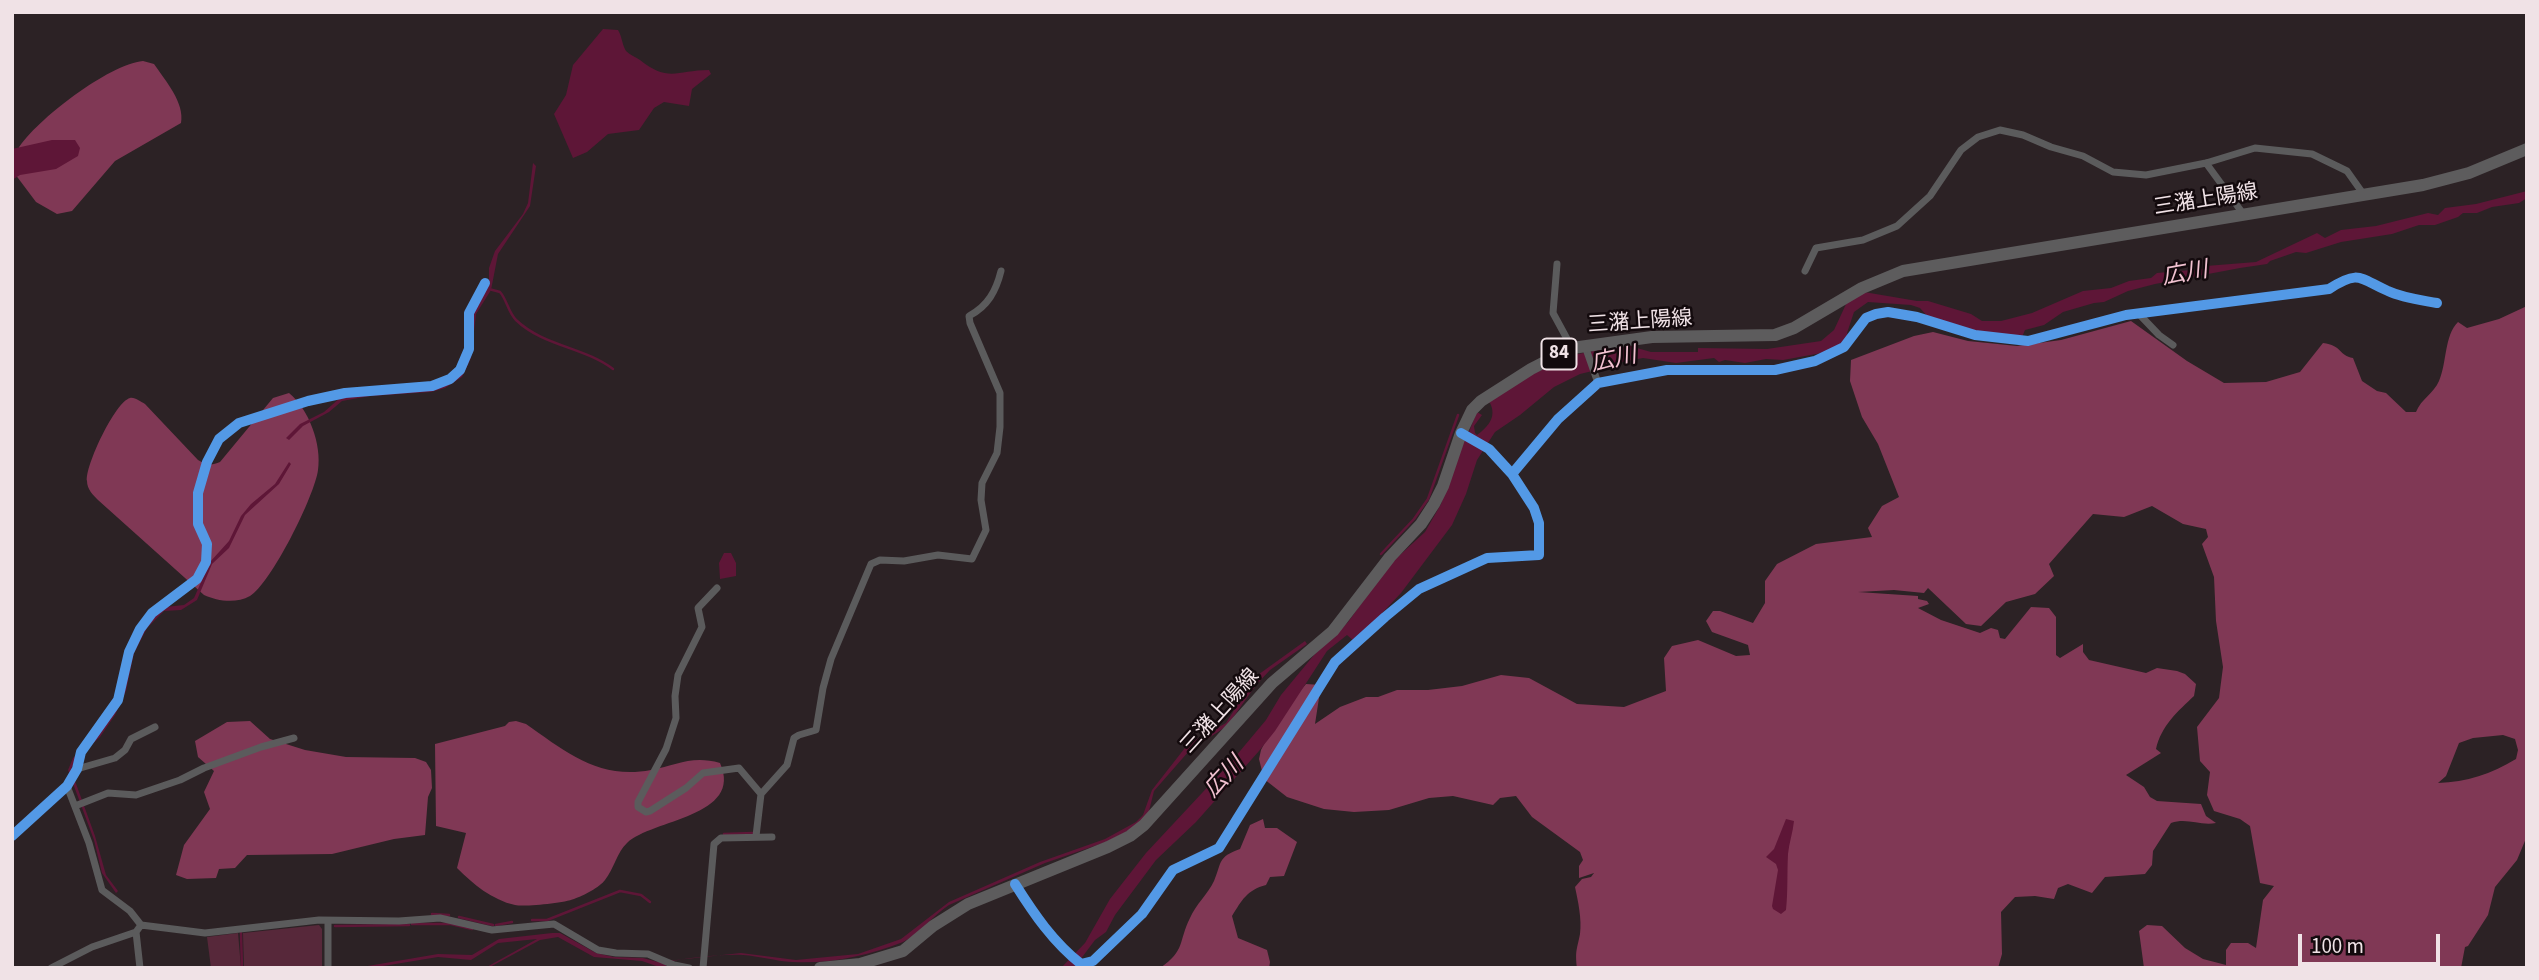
<!DOCTYPE html>
<html>
<head>
<meta charset="utf-8">
<style>
	body { margin:0 }
	#map { position:relative; width:2539px; height:980px; overflow:hidden; background:#2c2225; font-family:"Source Sans 3",sans-serif }
	canvas { display:block }
	.frame { position:absolute; inset:0; border:14px solid #f0e2e6; pointer-events:none }
	.scale { position:absolute; left:2298px; top:934px; width:142px; height:32px; box-sizing:border-box; border:4px solid #f0e2e6; border-top:0; padding-left:9px; font-size:21px; line-height:24px; white-space:nowrap; color:#f0e2e6; -webkit-text-stroke:5px #130a0d; paint-order:stroke }
</style>
</head>
<body>
<div id="map">
<canvas width="2539" height="980"></canvas>
<div class="frame"></div>
<div class="scale">100 m</div>
</div>
<script>
const c = document.querySelector('canvas').getContext('2d');
c.lineJoin = 'round';
function fillPath(path, color) { c.fillStyle = color; c.fill(path, 'evenodd'); }
function stroke(path, color, width, dash) { c.strokeStyle = color; c.lineWidth = width; c.lineCap = dash ? 'butt' : 'round'; c.setLineDash(dash || []); c.stroke(path); }
function write(font, color, halo, rows, align = 'center') {
  c.font = font + ' "Source Sans 3","Noto Sans JP",sans-serif'; c.lineWidth = 5; c.setLineDash([]); c.textBaseline = 'middle'; c.strokeStyle = halo; c.fillStyle = color; for (const [text, x, y, turn = 0] of rows) {
    c.save(); c.translate(x, y); c.rotate((+turn || 0) * Math.PI / 180); c.textAlign = isNaN(turn) ? turn : align; if (halo) c.strokeText(text, 0, 0); c.fillText(text, 0, 0); c.restore();
  }
}
const green = new Path2D(`
	M319,925l3,4v39h-78l-1,-35z
	M238,933l3,35h-30l-4,-31z`);
const forest = new Path2D(`
	M143,61l11,3c11,16 31,39 27,59l-66,38 -43,50 -15,3 -21,-12 -24,-32c2,-7 2,-15 6,-21 18,-29 91,-85 125,-88z
	M2527,306v530l-10,24 -22,27 -7,28 -20,31 -3,1 -4,21h-317l-5,-37 8,-6 15,1 23,22 18,11 23,6v-15l5,-7h17l8,5 7,-48 11,-14 -14,-3 -10,-57 -10,-7 -26,-8 -7,-16 3,-23 -10,-11 -3,-34 22,-29 4,-31 -7,-46 -2,-44 -12,-33 6,-7 -2,-8 -23,-5 -31,-18 -28,11 -31,-3 -44,50 5,12 -19,18 -29,8 -25,24 -15,-2 -38,-36 -4,5 -30,-3 -36,2 60,4v3l9,2 2,3 -11,4 23,12 39,13 11,-5 7,2 2,8 5,1 26,-32 18,1 7,9v38l4,3 23,-14v8l6,8 57,13 11,-5 20,3 8,3 11,10 -2,12c-16,15 -33,30 -38,53l5,4 -35,22 18,12 6,10 7,4 44,3 5,12 10,7c-17,3 -29,-6 -45,0l-18,28 -1,14 -7,9 -40,3 -13,16 -24,-9 -10,4 -4,11 -19,-3 -20,1 -14,15 1,42 -4,14h-421c-2,-18 0,-18 3,-34 2,-15 -2,-33 -5,-47l7,-8 9,-2 3,-4 -15,5v-12l4,-6 -3,-8 -48,-35 -16,-21 -16,2 -7,7 -40,-9 -24,2 -40,12 -35,2 -30,-3 -37,-12 -23,-18 -5,-20 2,-9 16,-32 29,-34 15,1 -6,39 25,-17 26,-10h12l19,-7h31l34,-4 39,-11 28,3 48,26 47,3 42,-16 -2,-33 8,-12 26,-6 38,16 14,-1 -2,-10 -36,-13 -6,-11 7,-10h7l33,12 12,-20v-22l12,-17 39,-20 56,-7 -4,-9 14,-22 17,-9 -21,-53 -16,-27 -12,-36 1,-21 63,-24 19,-4 35,9 49,5 44,-6 70,-19 56,40 37,22 42,-1 34,-10 23,-29c19,2 16,13 30,15l9,23 15,10 9,2 20,19h10c5,-13 18,-19 23,-31 8,-18 5,-45 19,-59l9,6 32,-9zM2503,735l12,4 3,11 -2,9c-25,15 -49,23 -78,24l8,-7 13,-33 14,-5z
	M289,393c20,16 33,52 29,77 -3,25 -47,114 -68,126 -14,8 -33,5 -46,-1l-106,-95c-5,-5 -11,-11 -11,-19 -2,-15 28,-79 43,-83 5,-1 11,4 15,6l53,56c9,5 13,6 22,2l53,-64z
	M250,721l20,18 35,11 41,7 69,1 11,4 5,8 1,18 -4,9 -3,38 -31,4 -62,15 -85,1 -12,13 -16,1 -3,9 -29,1 -11,-4 8,-30 26,-36 -6,-17 10,-21 -16,-14 -3,-16 32,-19z
	M516,721l10,3c40,28 73,56 125,46 26,-5 41,-15 69,-7 24,54 -68,56 -93,80 -10,9 -13,26 -22,37 -5,7 -22,16 -31,19 -10,4 -49,8 -59,6 -23,-5 -42,-21 -58,-37l9,-35 -30,-7 -1,-82 70,-18 4,-4z
	M1263,819l2,9h12l20,14 -13,34 -14,1 -4,8c-19,5 -24,15 -34,31l6,22 29,12 3,12 -1,6h-109c26,-18 18,-26 30,-50 6,-14 18,-24 24,-37 8,-18 3,-24 26,-32l10,-24z`);
const water = new Path2D(`
	M603,29l15,1c4,6 4,15 8,21 4,4 10,6 14,9 29,23 37,10 69,10l2,4 -19,15 -3,17 -25,-4 -10,6 -15,22 -31,4 -21,18 -14,6 -19,-44 12,-19 7,-30z
	M52,140h23l5,8 -2,8 -22,13 -36,6 -8,5v-31z
	M533,163l3,3 -6,40 -32,48 -7,36 -15,24 -5,44 -9,19 -17,11 -14,4 -61,4 -28,5 -13,11 -26,14 -14,14 -3,-2 14,-14 24,-12 17,-15 88,-8 18,-5 15,-13 10,-54 17,-34v-15l6,-17 28,-37 5,-11z
	M2527,191v7l-8,5 -27,4 -15,6h-14l-5,4 -23,8h-16l-27,9 -51,8 -35,11 -10,-1 -26,9 -3,3 -27,4 -85,16 -27,7 -24,11 -10,1 -31,9 -19,13 -19,5 -3,7 -53,-7 -42,-14 -7,-8 -9,-3 -43,-3 -14,10 -7,21 2,3 -12,11 -10,5 -44,8 -17,-1 -21,4 -20,-3 -6,2 -5,-4 -38,5 -33,-5 -38,7 -4,4 -21,5 -26,13 -34,28 -25,17 -18,28 -11,34 -14,31 -51,68 -46,49 -8,-7 -20,16 -52,80 -16,20 -63,71 -40,38 -41,55 -9,17 -11,8 -21,28h-13l24,-25 25,-44 36,-46 84,-90 36,-43 15,-25 33,-40 34,-33 41,-57 36,-33 16,-28 20,-61 5,-4 11,-27 5,3 -8,11 1,7 2,2c11,-8 20,-18 13,-32l-6,-1 67,-39 22,-8 62,-12 2,5 14,4h47v-4l69,1 54,-8 13,-11 13,-28 17,-10 53,9h11l43,13 11,7h19l31,-8 51,-22 28,-3 18,-7 22,-3 6,-5 45,-4 4,-3 50,-4 61,-29 8,5 16,-8 35,-4 52,-13 10,2 7,-7 31,-4z
	M289,462l2,2 -12,20 -34,31 -16,33 -17,16 -15,36 -16,10 -17,1 -17,17 -13,25 -8,38 -11,24 -15,22 -25,23 -4,10 24,66 11,39 12,16 -2,2 -14,-20 -8,-33 -26,-70 5,-12 23,-22 24,-35 12,-50 10,-20 13,-16 10,-8 19,-2 10,-7 16,-36 19,-21 12,-25 10,-12 24,-20z
	M724,553h7l5,10v13l-16,3 -1,-16z
	M1305,641l2,3 -37,26 -14,15 -29,41 -38,25 -35,40 -6,24 -17,14 -22,12 -64,22 -96,42c-16,10 -29,29 -46,37 -36,14 -73,22 -111,20 -17,-1 -33,-6 -49,-7 -26,-1 -55,3 -81,8l8,5h-8l-20,-7 -48,-4 -36,-20 -18,3 -52,28h-3l52,-29 -39,4 -27,17 -33,-3 -67,11h-15l82,-14 34,1 27,-16 53,-6h8l36,20 18,4 29,1 15,4 83,-9 55,7 62,-6 43,-15 48,-37 91,-40 65,-23 31,-17 7,-7 9,-25 36,-46 38,-21 29,-46z
	M1786,819l8,2c-1,11 -5,22 -6,33 -1,19 0,38 -2,56l-5,4 -8,-5 -1,-3 6,-36 -2,-6 -10,-7 8,-8z`);
const stream = new Path2D(`
	M489,289l11,3c7,8 8,20 16,28 27,26 68,27 97,49
	M1381,554l33,-35 14,-20 30,-84
	M724,834l29,-1
	M432,914l17,1
	M459,917l34,8
	M532,920h15l73,-29 21,4 9,7
	M412,924h39l21,5
	M496,925l16,-3
	M335,926l74,-1
	M241,933l1,35`);
const street = new Path2D(`
	M2206,163l38,52
	M1557,264l-4,49 19,35
	M1805,271l11,-23 47,-8 34,-14 33,-30 31,-46 17,-13 22,-7 23,5 28,12 32,9 30,16 33,3 60,-12 49,-15 57,6 35,17 17,24
	M2138,313l21,22 14,10
	M1585,346l13,37
	M1512,474l46,-55 40,-36 69,-13h108l40,-9 29,-14 22,-29 10,-4 12,-2 29,5 58,18 53,6 98,-26 203,-26c31,-20 31,-10 59,2 15,7 33,9 49,12
	M717,588l-19,20 4,19 -24,48 -3,21 1,22 -10,31 -28,53v5l8,5 4,-1 36,-23 17,-15 36,-5 22,26
	M77,769l38,-11 10,-8 6,-11 24,-12
	M67,786l22,57 13,47 28,21 11,14 64,8 114,-13 80,1 41,-3 52,12 62,-6 44,26 18,3 32,1 26,11 15,3
	M75,806l33,-13 28,2 44,-15 24,-12 57,-21 33,-9
	M12,836l55,-50 10,-17 4,-17 37,-52 11,-48 11,-23 12,-16 45,-34 9,-17 1,-18 -9,-20v-31l9,-31 12,-23 20,-16 69,-22 37,-8 87,-7 18,-7 10,-9 9,-21v-36l16,-30
	M756,836l5,-42 26,-29 7,-27 5,-3 17,-5 7,-42 8,-29 40,-95 9,-4 24,1 34,-6 34,4 14,-29 -5,-30 1,-17 15,-30 3,-26v-34l-30,-70 -1,-7c19,-10 27,-25 32,-45
	M1015,885c19,29 38,57 66,79l12,-3 49,-47 31,-44 46,-22 116,-186 50,-45 34,-28 68,-31 52,-3v-32l-5,-15 -22,-34 -23,-25 -28,-16
	M328,921v47
	M136,932l4,36
	M51,968l41,-21 44,-15 5,-7
	M703,968l11,-124 7,-6 51,-1`);
const primary = new Path2D(`
	M820,968l40,-4 43,-13 30,-25 35,-22 140,-57 22,-11 14,-11 128,-142 61,-52 57,-74 31,-33 13,-20 9,-18 18,-53 11,-23 9,-9 50,-32 41,-21 80,-11 123,-2 19,-7 68,-40 41,-17 520,-86 46,-12 58,-24`);
const cycleway = new Path2D(`
	M1512,474l46,-55 40,-36 69,-13h108l40,-9 29,-14 22,-29 10,-4 12,-2 29,5 58,18 53,6 98,-26 203,-26c31,-20 31,-10 59,2 15,7 33,9 49,12
	M12,836l55,-50 10,-17 4,-17 37,-52 11,-48 11,-23 12,-16 45,-34 9,-17 1,-18 -9,-20v-31l9,-31 12,-23 20,-16 69,-22 37,-8 87,-7 18,-7 10,-9 9,-21v-36l16,-30
	M1015,884c19,30 38,58 66,80l12,-3 49,-47 31,-44 46,-22 116,-186 50,-45 34,-28 68,-31 52,-3v-32l-5,-15 -22,-34 -23,-25 -28,-16`);
const shields = [
	[1559,354,35]
];
const shieldNames = [
	["84",1559,354]
];
const streetNames = [
	["三潴上陽線",2206,201,-9],
	["三潴上陽線",1640,323,-4],
	["三潴上陽線",1221,712,-48]
];
const waterNames = [
	["広川",2185,275,-10],
	["広川",1614,361,-12],
	["広川",1225,778,-47]
];
fillPath(green, '#57283a');
fillPath(forest, '#803855');
fillPath(water, '#5e1637');
stroke(stream, '#5e1637', 2.5);
stroke(street, '#5b5b5c', 7);
stroke(primary, '#5d5c5d', 12);
stroke(cycleway, '#5399e6', 10);
for (const [x, y, w] of shields) { const box = new Path2D(); box.roundRect(x - w / 2, y - 15.5, w, 31, 5); c.fillStyle = '#130a0d'; c.fill(box); stroke(box, '#f0e2e6', 2); }
write('bold 19px', '#f0e2e6', null, shieldNames);
write('21px', '#f0e2e6', '#130a0d', streetNames);
write('italic 23px', '#f2c2d1', '#130a0d', waterNames);
</script>
</body>
</html>
